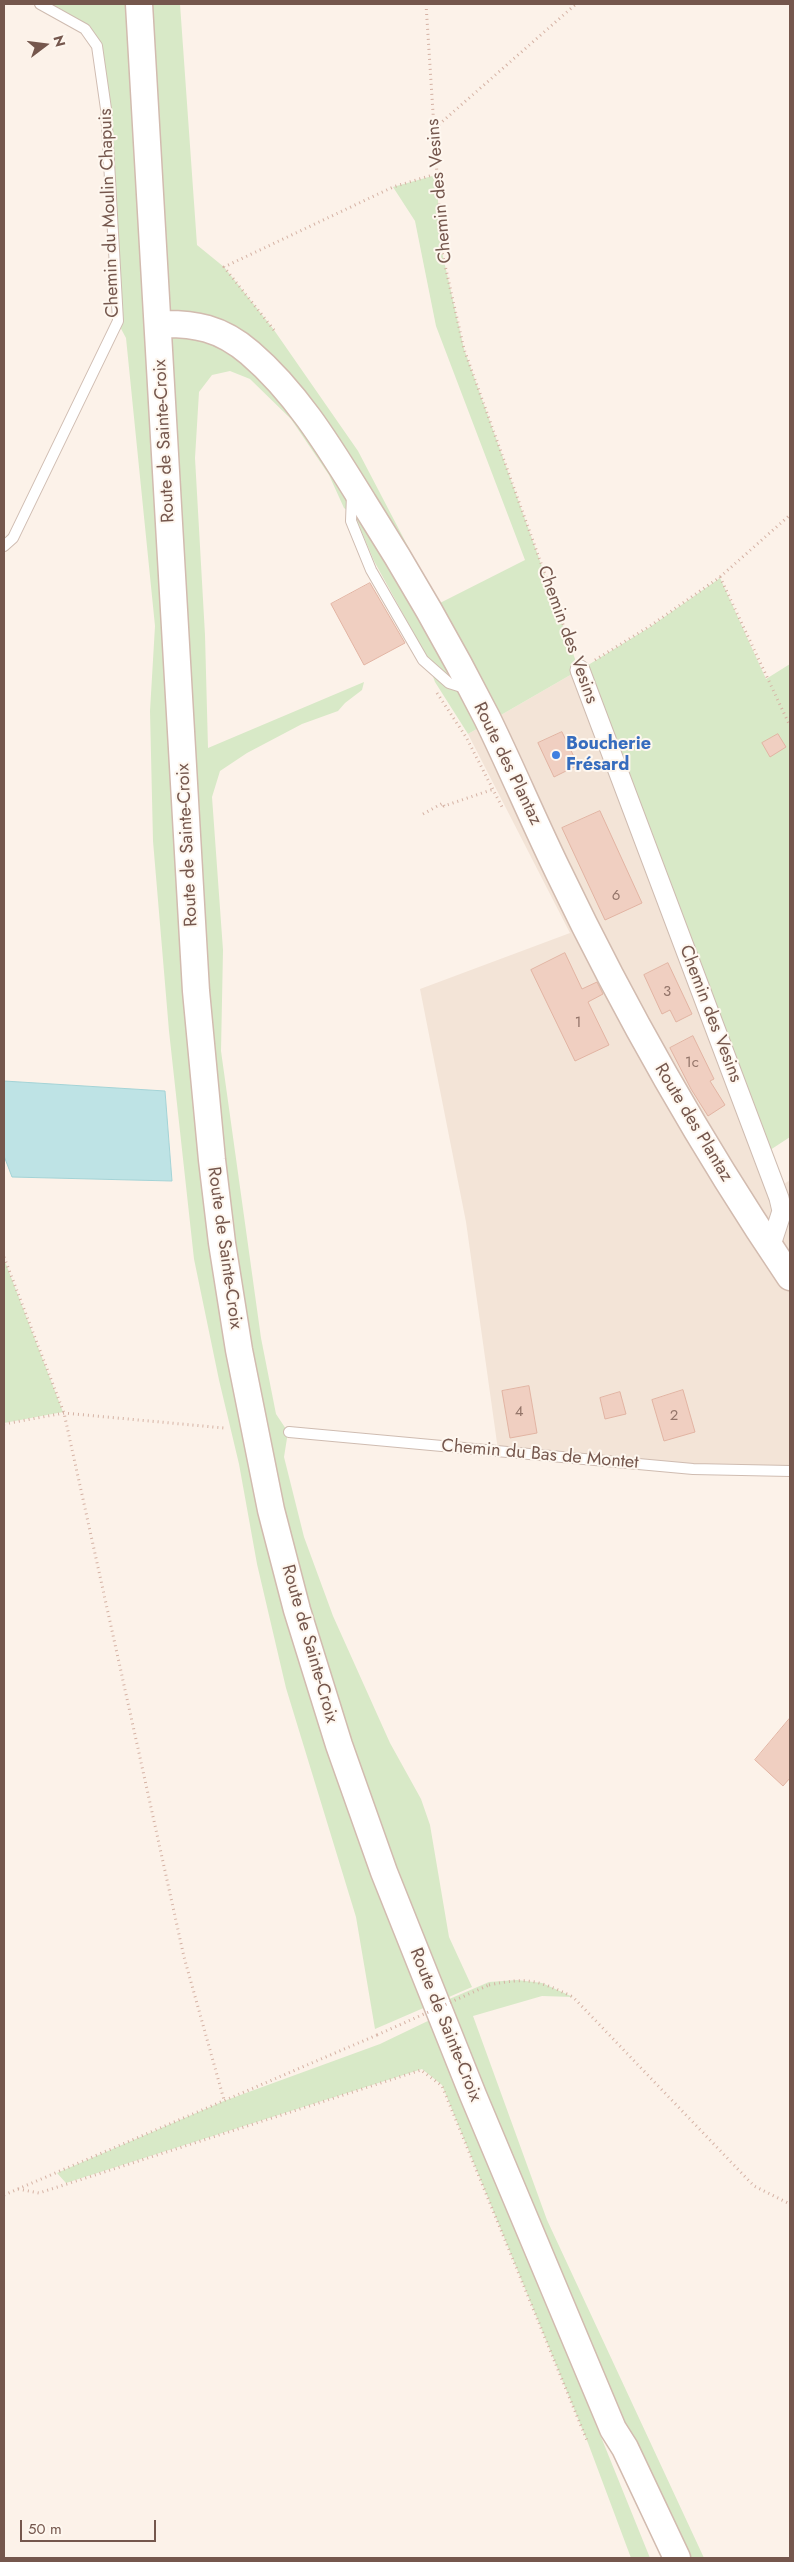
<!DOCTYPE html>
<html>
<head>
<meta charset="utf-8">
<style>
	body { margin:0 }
	#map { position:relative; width:794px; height:2562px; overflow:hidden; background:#fcf2e9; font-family:Jost,sans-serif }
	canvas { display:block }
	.frame { position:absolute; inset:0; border:5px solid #75574d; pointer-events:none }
	.north { position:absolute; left:20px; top:20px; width:50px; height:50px; -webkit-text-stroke:4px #fef7ef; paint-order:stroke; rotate:75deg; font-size:14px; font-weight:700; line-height:20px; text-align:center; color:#75574d }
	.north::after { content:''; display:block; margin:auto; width:18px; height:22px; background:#75574d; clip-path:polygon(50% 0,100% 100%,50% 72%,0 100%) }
	.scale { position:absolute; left:20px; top:2520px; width:136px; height:22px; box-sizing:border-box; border:2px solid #75574d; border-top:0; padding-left:6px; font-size:15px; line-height:18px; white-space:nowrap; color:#75574d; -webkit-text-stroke:4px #fef7ef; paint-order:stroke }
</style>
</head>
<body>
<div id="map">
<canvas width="794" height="2562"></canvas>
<div class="frame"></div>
<div class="north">N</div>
<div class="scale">50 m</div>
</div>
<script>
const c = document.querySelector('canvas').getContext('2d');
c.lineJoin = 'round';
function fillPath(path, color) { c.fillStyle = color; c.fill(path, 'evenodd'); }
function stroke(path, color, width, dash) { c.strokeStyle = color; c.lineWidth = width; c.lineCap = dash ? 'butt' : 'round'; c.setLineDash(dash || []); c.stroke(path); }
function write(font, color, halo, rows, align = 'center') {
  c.font = font + ' Jost,sans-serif'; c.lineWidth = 4; c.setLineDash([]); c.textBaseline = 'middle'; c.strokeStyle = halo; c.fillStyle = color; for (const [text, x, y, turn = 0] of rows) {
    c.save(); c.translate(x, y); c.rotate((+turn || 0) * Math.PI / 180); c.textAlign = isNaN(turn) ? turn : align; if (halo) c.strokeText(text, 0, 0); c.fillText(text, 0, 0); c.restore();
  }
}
const residential = new Path2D(`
	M579,670l196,520 15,-10v291l-292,-21 -32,-228 -46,-233 150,-56 -102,-199z`);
const green = new Path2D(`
	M41,4h139l17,241 27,22 50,63 84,121 80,153 87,-44 -89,-234 -21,-105 -22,-34 43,-12 6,77 22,97 115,321 -111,64 -33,-52 -11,-30 -50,-91 -19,-45 -11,-8 -15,-33 -38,-56 -41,-40 -20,-8 -18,4 -13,17 -4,66 10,177 3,113 156,-66 -2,8 -17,13 -7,8 -36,13 -55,29 -27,18 -8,26 11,153 -2,101 40,287 15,76 12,18 -4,25 20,80 29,79 57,127 31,56 9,26 19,112 23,50 -97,42 -19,-112 -70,-229 -29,-124 -18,-100 -20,-84 -25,-121 -25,-228 -16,-190 -3,-130 5,-85 -29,-288 -8,-15 -20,-277 -13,-17z
	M720,578l46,101 24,-15v473l-26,17 -184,-484 70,-43z
	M4,1259l59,153 -59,11z
	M517,1980l25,3 31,14 -31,-1 -69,20 74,204 157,338h-17l-63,-133 -184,-422 49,-21z
	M432,2019l218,539h-19l-43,-115 -146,-358 -20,-16 -356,114 -9,-10 167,-72 156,-57z`);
const water = new Path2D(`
	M4,1081l161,10 7,90 -160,-4 -8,-21z`);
const building = new Path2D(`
	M370,583l35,60 -41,22 -33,-61z
	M562,732l16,33 -24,12 -16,-34z
	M778,734l8,13 -16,10 -8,-14z
	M600,811l42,92 -37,17 -43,-92z
	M565,953l17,36 15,-7 6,12 -15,8 21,43 -34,16 -44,-91z
	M668,963l24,51 -16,8 -6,-12 -8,4 -18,-39z
	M693,1036l21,43 -4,2 15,24 -17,11 -17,-27 -21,-41z
	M529,1386l8,47 -27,5 -8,-47z
	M683,1390l12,42 -31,9 -12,-41z
	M620,1392l6,22 -21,5 -5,-21z
	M790,1718v60l-7,8 -28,-26z`);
const path = new Path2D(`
	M426,4l16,248 22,97 110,306
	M435,128l141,-124
	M274,330l-50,-63 169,-80 43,-13
	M720,577l70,-62
	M595,660l55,-34 70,-49 70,149
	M437,693l29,44 36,70
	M423,814l20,-11 1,3 50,-17
	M4,1257l60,156 120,544 40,143
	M4,1424l60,-11 160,15
	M489,1985c39,-8 49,-5 84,12l181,189 36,18
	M18,2189l21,4 382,-123 21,16 146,357
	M4,2195l373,-160`);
const lane = new Path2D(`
	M352,495l-1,26 20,49 52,90 26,23 19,6
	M4,546l9,-8 105,-217 -12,-212 -9,-63 -12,-17 -45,-25
	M289,1432l404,37 97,2`);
const street = new Path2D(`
	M580,670l199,528 3,13 -12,37`);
const secondary = new Path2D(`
	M139,4l57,987 16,169 10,83 17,107 32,160 26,100 42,135 45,127 89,223 140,334 12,19 52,110
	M158,324c37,-1 63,4 92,29 48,41 81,97 114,150 44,69 86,142 123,215 25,51 47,104 72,155 67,140 144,275 231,404`);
const pathBridge = new Path2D(`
	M377,2035l112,-50`);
const markers = [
	[556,755,5,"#3f7fe0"]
];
const numberNames = [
	["6",616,896],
	["3",667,992],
	["1",578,1023],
	["1c",692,1063],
	["4",519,1412],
	["2",674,1416]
];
const streetNames = [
	["Chemin des Vesins",440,191,-95],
	["Chemin du Moulin Chapuis",110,213,-92],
	["Route de Sainte-Croix",165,441,-93],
	["Chemin des Vesins",567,635,70],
	["Route des Plantaz",507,764,64],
	["Route de Sainte-Croix",188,845,-93],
	["Chemin des Vesins",710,1014,69],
	["Route des Plantaz",693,1123,59],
	["Route de Sainte-Croix",224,1248,82],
	["Chemin du Bas de Montet",540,1455,5],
	["Route de Sainte-Croix",309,1644,74],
	["Route de Sainte-Croix",445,2025,68]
];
const shopNames = [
	["Boucherie",566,745],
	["Frésard",566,766]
];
fillPath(residential, '#f3e4d7');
fillPath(green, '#d8e9c7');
fillPath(water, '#bee3e5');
stroke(water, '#a4d3d6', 1);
fillPath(building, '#f0cfc1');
stroke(building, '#e2b4a3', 1);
stroke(lane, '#cfbcb1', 12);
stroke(street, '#cfbcb1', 21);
stroke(secondary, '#d2bbaf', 29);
stroke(path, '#d5b2a4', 3, [1, 4]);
stroke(lane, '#fff', 10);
stroke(street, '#fff', 19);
stroke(secondary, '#fff', 26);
stroke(pathBridge, '#d5b2a4', 3, [1, 4]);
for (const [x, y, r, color] of markers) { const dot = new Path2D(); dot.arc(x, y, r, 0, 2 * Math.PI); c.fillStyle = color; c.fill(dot); stroke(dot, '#fef7ef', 2); }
write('15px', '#94756a', null, numberNames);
write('18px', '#75574d', '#fef7ef', streetNames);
write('bold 18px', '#366cbe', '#fef7ef', shopNames, 'left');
</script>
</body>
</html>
